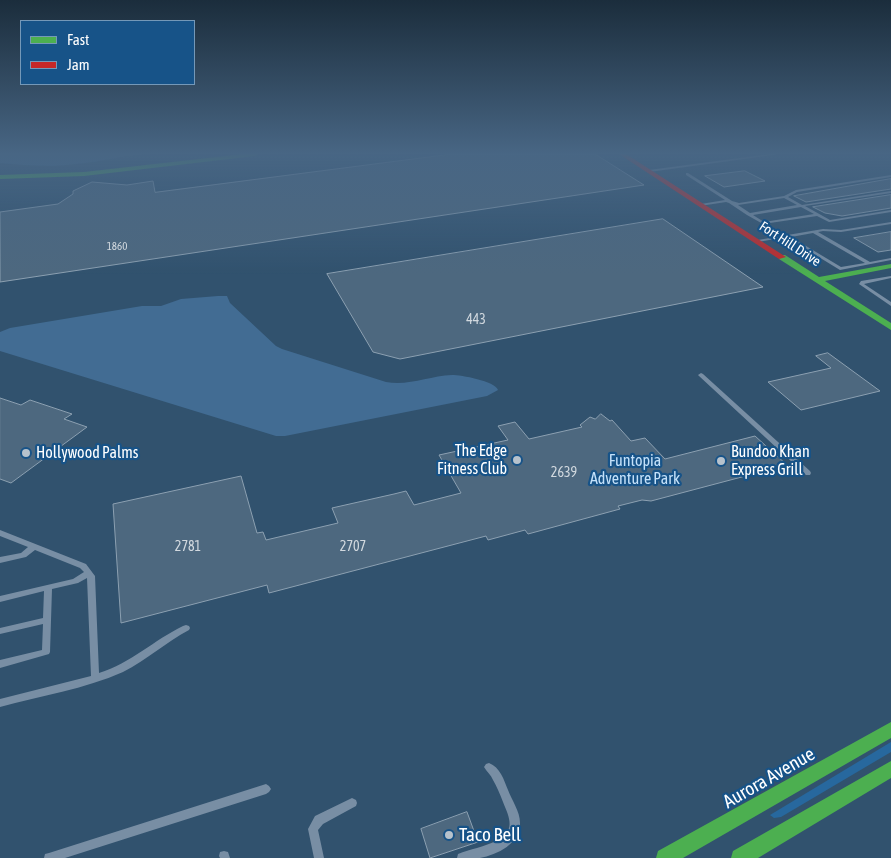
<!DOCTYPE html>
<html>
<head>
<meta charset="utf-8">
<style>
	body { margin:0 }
	#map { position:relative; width:891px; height:858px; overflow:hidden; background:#31526e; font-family:"Asap Condensed",sans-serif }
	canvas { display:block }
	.legend { position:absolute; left:20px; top:20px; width:175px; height:65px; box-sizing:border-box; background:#175388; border:1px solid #7498b8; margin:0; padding:6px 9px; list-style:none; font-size:15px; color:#fff }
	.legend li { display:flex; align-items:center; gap:10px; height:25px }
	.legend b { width:25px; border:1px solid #7498b8 }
</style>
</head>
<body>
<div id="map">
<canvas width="891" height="858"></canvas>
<ul class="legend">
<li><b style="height:6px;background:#4caf50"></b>Fast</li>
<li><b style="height:6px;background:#c62828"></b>Jam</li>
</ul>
</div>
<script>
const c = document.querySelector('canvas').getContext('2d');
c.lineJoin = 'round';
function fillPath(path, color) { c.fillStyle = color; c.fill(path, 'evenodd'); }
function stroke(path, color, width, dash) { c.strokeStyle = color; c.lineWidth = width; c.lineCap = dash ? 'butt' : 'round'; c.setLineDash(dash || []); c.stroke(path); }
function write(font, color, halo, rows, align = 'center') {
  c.font = font + ' "Asap Condensed",sans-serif'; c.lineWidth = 4.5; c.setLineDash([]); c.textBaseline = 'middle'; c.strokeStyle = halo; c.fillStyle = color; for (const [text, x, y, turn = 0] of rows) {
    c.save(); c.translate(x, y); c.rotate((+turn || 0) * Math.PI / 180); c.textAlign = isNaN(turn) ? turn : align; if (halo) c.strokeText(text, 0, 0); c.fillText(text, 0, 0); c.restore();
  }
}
const green = new Path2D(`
	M891,742v10l-110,65 -7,1 -4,-3z`);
const water = new Path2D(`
	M0,154h149c-28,2 -55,9 -83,11 -23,2 -44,0 -66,-2z
	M218,296h9l3,7 46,43 6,3 104,33c23,4 43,-6 66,-7 9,0 43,6 46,15l-11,6 -202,40h-9l-276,-85v-19l10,-4 132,-22h19l20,-7z`);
const building = new Path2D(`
	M452,154h143l49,31 -644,97v-70l58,-8 15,-10v-3l19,-9 35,3 26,-4 2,11z
	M745,171l20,10 -41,6 -19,-11z
	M891,179v10l-85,13 -12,-6z
	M891,195v13l-49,8 -17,-3 -12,-6z
	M663,219l100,68 -363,72 -27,-7 -46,-78z
	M891,232v18l-13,2 -24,-14z
	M828,353l52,38 -79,19 -33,-28 63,-14 -15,-12z
	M0,398l21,7 9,-5 42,14 -8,5 23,8 -76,56 -11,-4z
	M601,414l9,7 2,-1 19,21 14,-3 20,21 90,-23 32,29 -136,36 -9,-1 -24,6 2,3 -92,25 -3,-4 -37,10 -2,-4 -217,57 -2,-8 -146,38 -8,-119 128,-28 16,57 6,-1 3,8 72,-17 -6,-15 62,-14 12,-3 8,14 47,-12 -22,-38 69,-15 -10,-14 17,-4 14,17 53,-12 -2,-2 10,-8 5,2z
	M467,812l11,30 -48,16 -9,-29z`);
const lane = new Path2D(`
	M769,154h7l-2,1 -125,17 -2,-1 2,-1z
	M686,173h2l44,28 7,2 45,-7 12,-6 95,-15v2l-94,15 -9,5 14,8 89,-14v2l-86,13 25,14 61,-10v2l-62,10 -12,-6 -54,8 -16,-9 -18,-12 -3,-1 -26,4v-2h1l24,-4 -39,-25zM784,198l13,7 -47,8 -12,-8zM801,207l13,7 -50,8 -11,-7z
	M891,222v2l-50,8 -18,-1 -5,1 52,30 21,-4v2l-51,10 -54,-33 -28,5 -2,-1 2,-1 65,-11 18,1zM813,233l52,30 -24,4 -50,-30z
	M891,276v2l-27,6 27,18v4l-32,-22 2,-3z
	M701,373l2,1 107,97 1,2 -1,2h-4l-107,-99 -1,-1z
	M0,530l86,34 9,12 4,97c32,-10 55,-33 84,-47l3,-1 3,1 1,2 -1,2c-23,12 -42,30 -66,42 -38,17 -83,24 -123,35v-8l91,-23 -4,-98 -9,5 -26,6 -2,63 -1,2 -49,14v-8l42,-10 1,-26 -43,10v-6l43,-10 1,-27 -44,11v-6l73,-17 11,-7 -4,-4 -45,-18 -9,7 -26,6v-6l21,-4 7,-6 -28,-11z
	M489,763c11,4 15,17 19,27 4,11 12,21 12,33 1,20 -23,32 -40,35 -7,0 -16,0 -23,0l1,-4c12,-5 26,-7 38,-13 20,-10 14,-22 7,-39 -3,-8 -6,-15 -10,-22 -2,-5 -6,-8 -9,-13l2,-3z
	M266,784l3,2 2,3 -2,3 -3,2 -201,64h-21l1,-4 4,-1z
	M352,798l4,2 1,3 -1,3 -33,18 -5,6 6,28h-10l-6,-29 7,-13z
	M224,851l4,1 2,6h-10l-1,-2 1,-4z`);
const fast = new Path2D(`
	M242,154h16l-3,2 -171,20 -84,3v-4l84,-3z
	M779,255h6l34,22 72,-13v4l-66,13 66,42v7l-112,-71z
	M891,722v16l-208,120h-27l2,-7z
	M891,761v17l-133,80h-27l2,-7z`);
const jam = new Path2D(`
	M619,154h7l160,103 -7,2z`);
const markers = [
	[26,453,5,"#b7c2cc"],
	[517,460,5,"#b7c2cc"],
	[721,461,5,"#b7c2cc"],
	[449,835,5,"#b7c2cc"]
];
const farNumbernames = [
	["1860",117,247]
];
const farStreetnames = [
	["Fort Hill Drive",790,244,33]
];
const numberNames = [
	["443",476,320],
	["2639",564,473],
	["2781",188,547],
	["2707",353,547]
];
const poiNames = [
	["The Edge",507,451,"right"],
	["Fitness Club",507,469,"right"],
	["Bundoo Khan",731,452],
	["Express Grill",731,470],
	["Hollywood Palms",36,453]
];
const parkNames = [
	["Funtopia",635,461],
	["Adventure Park",635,479]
];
const nearStreetnames = [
	["Aurora Avenue",769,778,-30]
];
const nearPoinames = [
	["Taco Bell",459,835]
];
fillPath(green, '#27689e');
fillPath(water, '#426c93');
fillPath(building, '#4d687f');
stroke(building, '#8ca0b1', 1);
fillPath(lane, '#788ea4');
fillPath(fast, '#4caf50');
fillPath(jam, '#c62828');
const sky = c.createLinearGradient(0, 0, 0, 274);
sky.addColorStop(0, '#1b2d3c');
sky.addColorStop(0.56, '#486684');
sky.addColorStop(1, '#48668400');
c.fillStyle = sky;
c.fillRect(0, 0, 891, 274);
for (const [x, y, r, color] of markers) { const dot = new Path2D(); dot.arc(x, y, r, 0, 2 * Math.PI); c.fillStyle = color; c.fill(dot); stroke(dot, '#175388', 2); }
write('11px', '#d2d9df', null, farNumbernames);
write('14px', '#fff', '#175388', farStreetnames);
write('14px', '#d2d9df', null, numberNames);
write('16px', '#fff', '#175388', poiNames, 'left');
write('16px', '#c4e1fa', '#175388', parkNames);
write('19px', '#fff', '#175388', nearStreetnames);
write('19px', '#fff', '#175388', nearPoinames, 'left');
</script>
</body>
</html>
